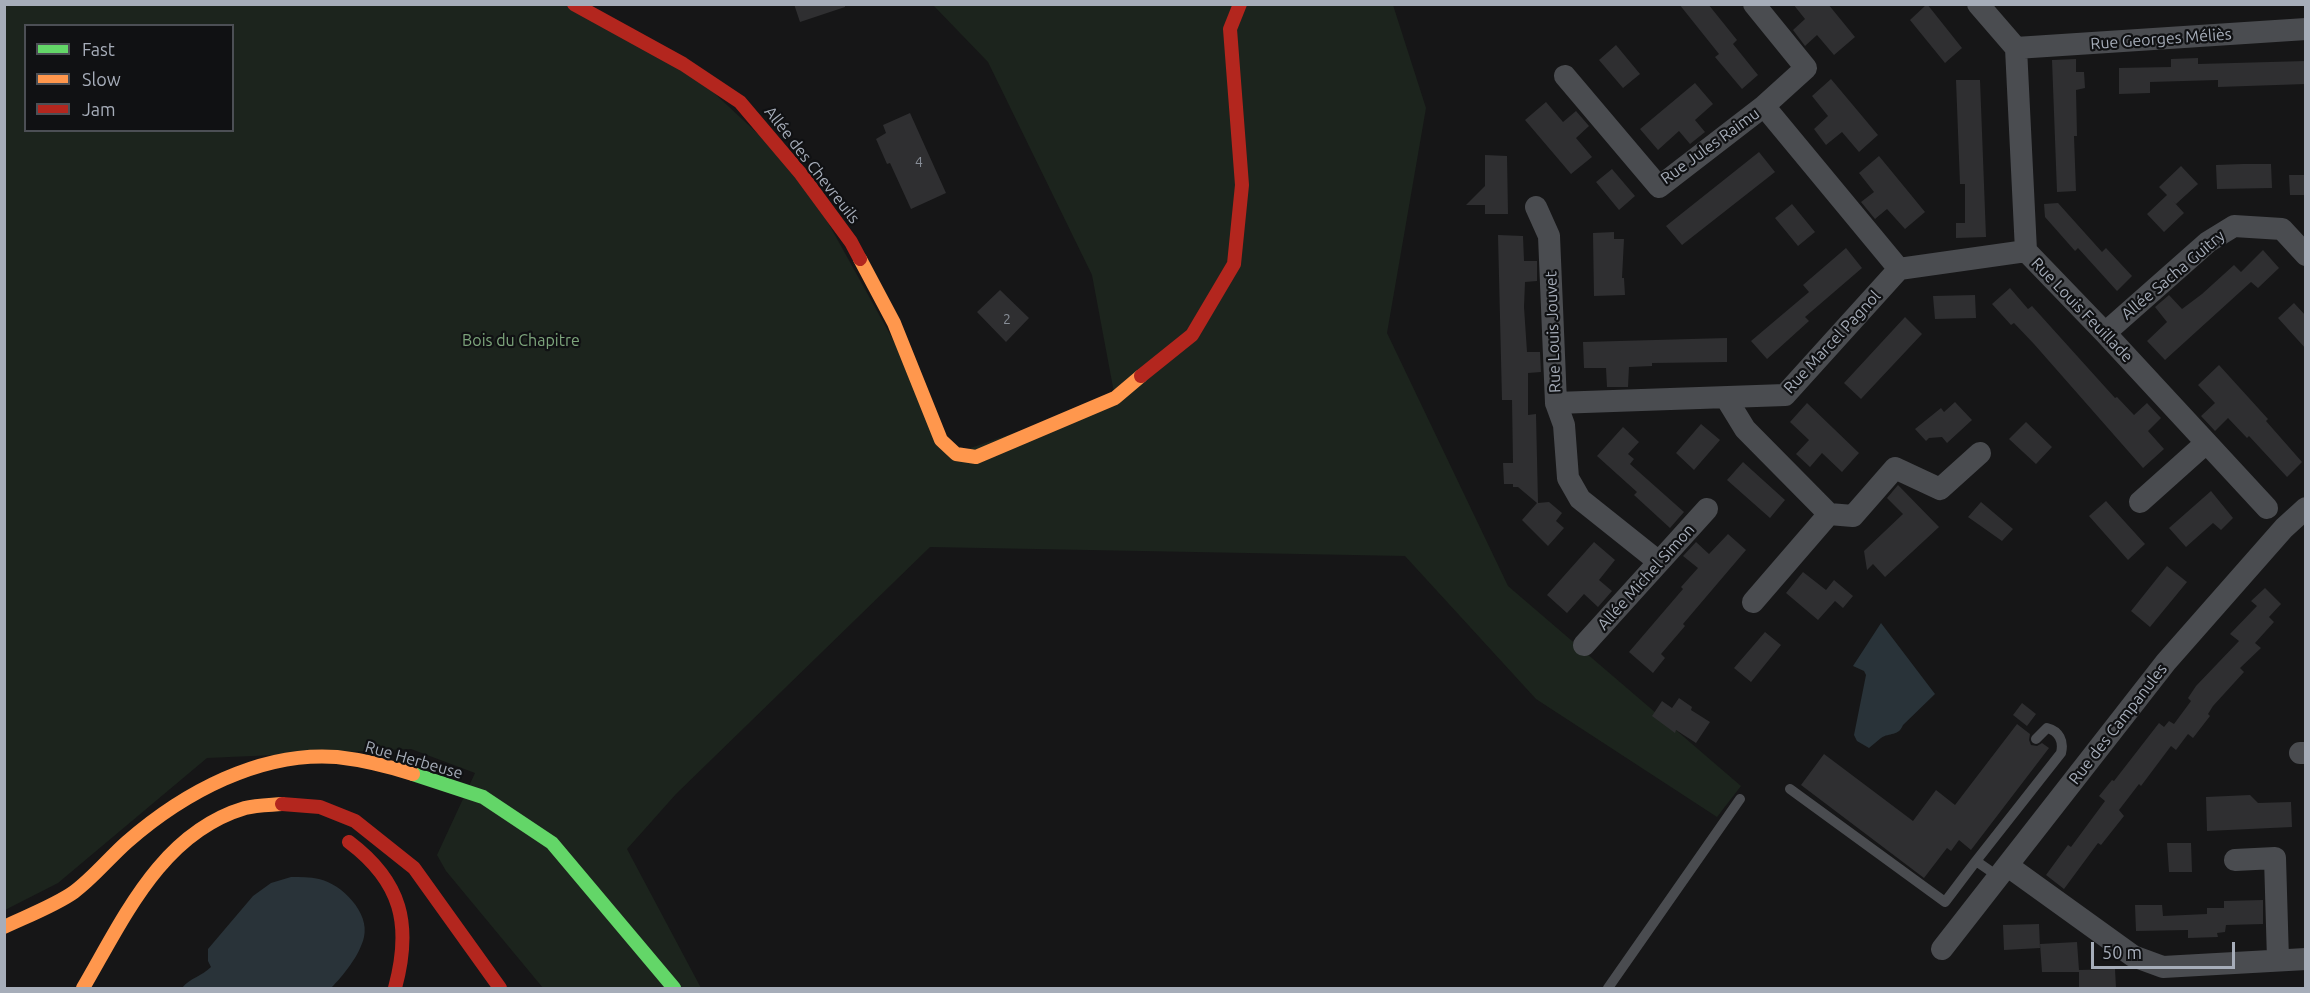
<!DOCTYPE html>
<html>
<head>
<meta charset="utf-8">
<style>
	body { margin:0 }
	#map { position:relative; width:2310px; height:993px; overflow:hidden; background:#161617; font-family:Ubuntu,sans-serif }
	canvas { display:block }
	.frame { position:absolute; inset:0; border:6px solid #a6adb9; pointer-events:none }
	.legend { position:absolute; left:24px; top:24px; width:210px; height:108px; box-sizing:border-box; background:#101113; border:2px solid #4c4f55; margin:0; padding:8px 10px; list-style:none; font-size:18px; color:#a6adb9 }
	.legend li { display:flex; align-items:center; gap:12px; height:30px }
	.legend b { width:30px; border:2px solid #4c4f55 }
	.scale { position:absolute; left:2091px; top:942px; width:144px; height:27px; box-sizing:border-box; border:3px solid #a6adb9; border-top:0; padding-left:8px; font-size:18px; line-height:21px; white-space:nowrap; color:#a6adb9; -webkit-text-stroke:4px #101113; paint-order:stroke }
</style>
</head>
<body>
<div id="map">
<canvas width="2310" height="993"></canvas>
<div class="frame"></div>
<ul class="legend">
<li><b style="height:8px;background:#63d668"></b>Fast</li>
<li><b style="height:8px;background:#ff974d"></b>Slow</li>
<li><b style="height:8px;background:#b3261e"></b>Jam</li>
</ul>
<div class="scale">50 m</div>
</div>
<script>
const c = document.querySelector('canvas').getContext('2d');
c.lineJoin = 'round';
function fillPath(path, color) { c.fillStyle = color; c.fill(path, 'evenodd'); }
function stroke(path, color, width, dash) { c.strokeStyle = color; c.lineWidth = width; c.lineCap = dash ? 'butt' : 'round'; c.setLineDash(dash || []); c.stroke(path); }
function write(font, color, halo, rows, align = 'center') {
  c.font = font + ' Ubuntu,sans-serif'; c.lineWidth = 4.5; c.setLineDash([]); c.textBaseline = 'middle'; c.strokeStyle = halo; c.fillStyle = color; for (const [text, x, y, turn = 0] of rows) {
    c.save(); c.translate(x, y); c.rotate((+turn || 0) * Math.PI / 180); c.textAlign = isNaN(turn) ? turn : align; if (halo) c.strokeText(text, 0, 0); c.fillText(text, 0, 0); c.restore();
  }
}
const green = new Path2D(`
	M5,5h569l109,59 118,110 155,279 159,-55 -23,-123 -104,-213 -55,-57h460l33,103 -39,225 121,253 233,200 -24,31 -181,-118 -131,-143 -475,-9 -254,247 -49,55 74,139h-158l-97,-117 -9,-16 38,-82 -64,-24 -204,9 -149,125 -53,27zM26,26h206v104h-206z`);
const water = new Path2D(`
	M1881,623l54,71 -32,31c-5,12 -13,7 -22,13 -4,3 -8,7 -12,10l-12,-7 -3,-6 12,-60 -2,-4 -11,-5z
	M291,877c9,0 19,0 28,2 23,5 51,34 45,58 -4,18 -21,39 -33,51h-149c8,-10 20,-12 29,-21l-3,-6v-12l45,-53 18,-13z`);
const building = new Path2D(`
	M794,4h51v3l-45,15z
	M1679,4h29l29,36 -4,4 25,31 -16,14 -27,-32 4,-3z
	M1793,4h35l27,33 -21,18 -17,-20 -12,11 -12,-16 12,-11z
	M1927,4l35,44 -17,15 -35,-43z
	M1616,45l24,29 -17,14 -24,-28z
	M2198,58v6l108,-3v23l-88,3v-7l-68,2v11l-31,1v-26l52,-1v-8z
	M2076,59v13h8l1,16 -9,2 1,46h-3l2,55 -19,1 -5,-132z
	M1831,79l47,56 -19,17 -17,-20 -16,13 -12,-16 14,-13 -16,-20z
	M1956,80h24l6,157 -30,1v-15h9v-39h-5z
	M1695,83l18,21 -18,16 10,12 -15,12 -11,-13 -21,19 -18,-21z
	M1546,102l17,20 13,-11 13,15 -13,12 16,19 -21,17 -46,-54z
	M910,113l36,80 -35,16 -21,-46 -3,1 -11,-25 10,-6 -3,-8z
	M1759,152l16,20 -93,73 -16,-19z
	M1485,155l22,1 1,58h-23v-9h-19l19,-19z
	M1879,156l46,56 -20,17 -18,-20 -12,10 -14,-17 13,-10 -15,-19z
	M2243,164h28l1,24 -55,1 -1,-24z
	M2181,166l17,18 -22,20 -3,-3 11,12 -20,19 -17,-18 20,-19 -8,-8z
	M1612,169l23,27 -16,14 -23,-28z
	M2289,175h17v20h-16z
	M2058,203l44,49 4,-4 26,28 -15,15 -39,-43 -3,3 -30,-34 -1,-13z
	M1792,204l23,28 -17,14 -23,-28z
	M1614,232v7h10l-2,39h2l1,17 -31,1 -1,-63z
	M1498,235l25,1 1,25h13v20l-12,1 -1,25 3,45h13l1,20 -13,1v42l8,-1 2,89 11,-1 13,11 -6,8 8,7 -16,18 -26,-26 15,-17 -19,-16h-5v-3h-9l-1,-21h10l-1,-63h-10z
	M1846,248l16,20 -57,49 4,4 -42,38 -16,-18 58,-49 -6,-7z
	M2263,250l16,18 -21,20 -7,-6 -86,78 -18,-19 20,-19 -12,-15 14,-12 13,14 20,-15 32,-29 7,7z
	M2010,288l18,21 4,-3 83,92 2,-1 17,18 13,-12 14,15 -13,13 16,18 -21,19 -109,-124 -20,-21 -3,2 -19,-21z
	M1000,290l29,28 -23,24 -29,-30z
	M1975,295l1,23 -41,1 -2,-23z
	M2294,303l12,13v33l-28,-31z
	M1905,317l17,17 -61,65 -17,-16z
	M1727,338v24l-75,1v3l-23,1 -1,20h-21l-1,-19h-22l-1,-26z
	M2219,365l49,54 -2,2 36,41 -15,15 -38,-41 -2,2 -19,-20 -13,13 -14,-15 14,-13 -17,-18z
	M1955,402l17,18 -25,23 -5,-6 -13,1 -3,3 -11,-12 26,-21 3,4z
	M1807,403l52,50 -17,19 -20,-19 -12,14 -14,-13 13,-14 -19,-18z
	M2026,422l26,25 -16,17 -27,-25z
	M1701,424l19,16 -26,30 -18,-17z
	M1623,427l16,15 -11,12 6,5 -4,5 54,48 -14,16 -36,-33 3,-3 -40,-36z
	M1743,462l42,38 -15,18 -43,-38z
	M1898,485l41,42 -54,50 -12,-13 -6,6 -3,-19 39,-37 -16,-16z
	M2211,491l22,27 -12,12 -8,-7 -27,24 -17,-19z
	M2106,501l39,43 -17,16 -39,-44z
	M1981,502l32,27 -11,12 -34,-24z
	M1728,534l18,16 -63,74 2,2 -24,28 4,4 -12,15 -24,-21 54,-63 -2,-2 17,-19 -15,-12 13,-14 13,12z
	M1594,542l21,18 -16,20 13,11 -14,16 -14,-13 -17,19 -20,-18z
	M2167,566l20,16 -37,45 -19,-16z
	M1803,572l23,18 8,-10 19,16 -10,12 -8,-7 -17,19 -32,-27z
	M2265,588l16,16 -12,13 5,5 -19,21 6,5 -21,20 4,4 -31,34 -5,8 2,2 -17,22 -5,-4 -12,16 -5,-4 -30,40 -2,-2 -20,26 5,6 -23,29 -3,-2 -34,46 -18,-14 22,-30 3,2 34,-46 -6,-5 13,-16 2,1 45,-58 5,4 5,-6 5,3 17,-23 -3,-3 8,-12 43,-45 -9,-7 27,-28 -6,-5z
	M1765,632l16,13 -30,37 -17,-14z
	M1679,698l13,9 -1,3 19,12 -14,21 -20,-13 -1,3 -23,-17 10,-15 10,7z
	M2022,703l14,11 -9,12 -14,-11z
	M2017,724l13,10 -1,6 2,5 6,1 5,-3 7,5 -78,102 -12,-10 -8,11 -4,-3 -23,30 -123,-93 23,-31 89,67 23,-31 19,15z
	M2250,795l8,8 33,-1 1,25 -85,4 -1,-34z
	M2167,843h24l1,29h-23z
	M2263,900v24l-37,1 -1,7 -8,1 1,4 -30,1v-8l-52,1 -1,-26h27l1,11 44,-2v-6h17v-7z
	M2039,924l1,24 -36,2 -1,-25z
	M2077,942l2,28 36,-1 1,19h-37v-16h-37l-2,-28z`);
const lane = new Path2D(`
	M1790,789l155,113 31,-41 23,16
	M1976,861l85,-108c3,-12 -2,-22 -14,-25l-11,11
	M1608,988l132,-189`);
const street = new Path2D(`
	M1754,4l52,64 -42,38
	M1978,4l38,44 10,203 79,82 162,175
	M2016,48l290,-19
	M1565,76l94,111 105,-81 135,163
	M1536,207l13,29 7,167 8,22 4,53 12,21 79,63
	M2105,333l103,-91 26,-16 48,3 24,26
	M1726,398l19,31 84,85
	M1556,403l229,-8 114,-126 127,-18
	M2140,502l66,-59
	M1753,602l76,-88 24,2 42,-48 45,21 40,-36
	M1584,645l123,-136
	M2300,753h6
	M2235,860l40,-2 3,102
	M2008,866l125,90 30,11 143,-8
	M1942,949l224,-287 118,-134 22,-20`);
const fast = new Path2D(`
	M413,774l70,23 69,46 122,145`);
const slow = new Path2D(`
	M860,259l34,64 47,117 15,14 20,3 139,-59 26,-22
	M4,927c21,-10 52,-22 70,-35 19,-14 35,-34 53,-50 56,-49 133,-91 210,-85 26,3 51,9 76,17
	M83,988c41,-70 78,-155 162,-180 11,-3 25,-3 37,-4`);
const jam = new Path2D(`
	M574,4l109,60 57,38 61,72 50,68 9,17
	M1141,376l51,-41 42,-71 8,-79 -12,-156 10,-25
	M282,804l38,3 35,14 59,47 86,120
	M349,842c53,40 63,83 46,146`);
const numberNames = [
	["4",919,162],
	["2",1007,319]
];
const streetNames = [
	["Rue Georges Méliès",2161,39,-4],
	["Rue Jules Raimu",1710,146,-36],
	["Allée des Chevreuils",812,165,52],
	["Allée Sacha Guitry",2173,275,-40],
	["Rue Louis Feuillade",2082,310,46],
	["Rue Louis Jouvet",1553,332,-92],
	["Rue Marcel Pagnol",1832,342,-47],
	["Allée Michel Simon",1646,577,-48],
	["Rue des Campanules",2118,724,-52],
	["Rue Herbeuse",414,760,16]
];
const parkNames = [
	["Bois du Chapitre",521,341]
];
fillPath(green, '#1c241d');
fillPath(water, '#293339');
fillPath(building, '#2f2f31');
stroke(lane, '#4a4c50', 10);
stroke(street, '#4a4c50', 22);
stroke(fast, '#63d668', 14);
stroke(slow, '#ff974d', 14);
stroke(jam, '#b3261e', 14);
write('14px', '#888e97', null, numberNames);
write('16px', '#a6adb9', '#101113', streetNames);
write('16px', '#7da57c', '#101113', parkNames);
</script>
</body>
</html>
